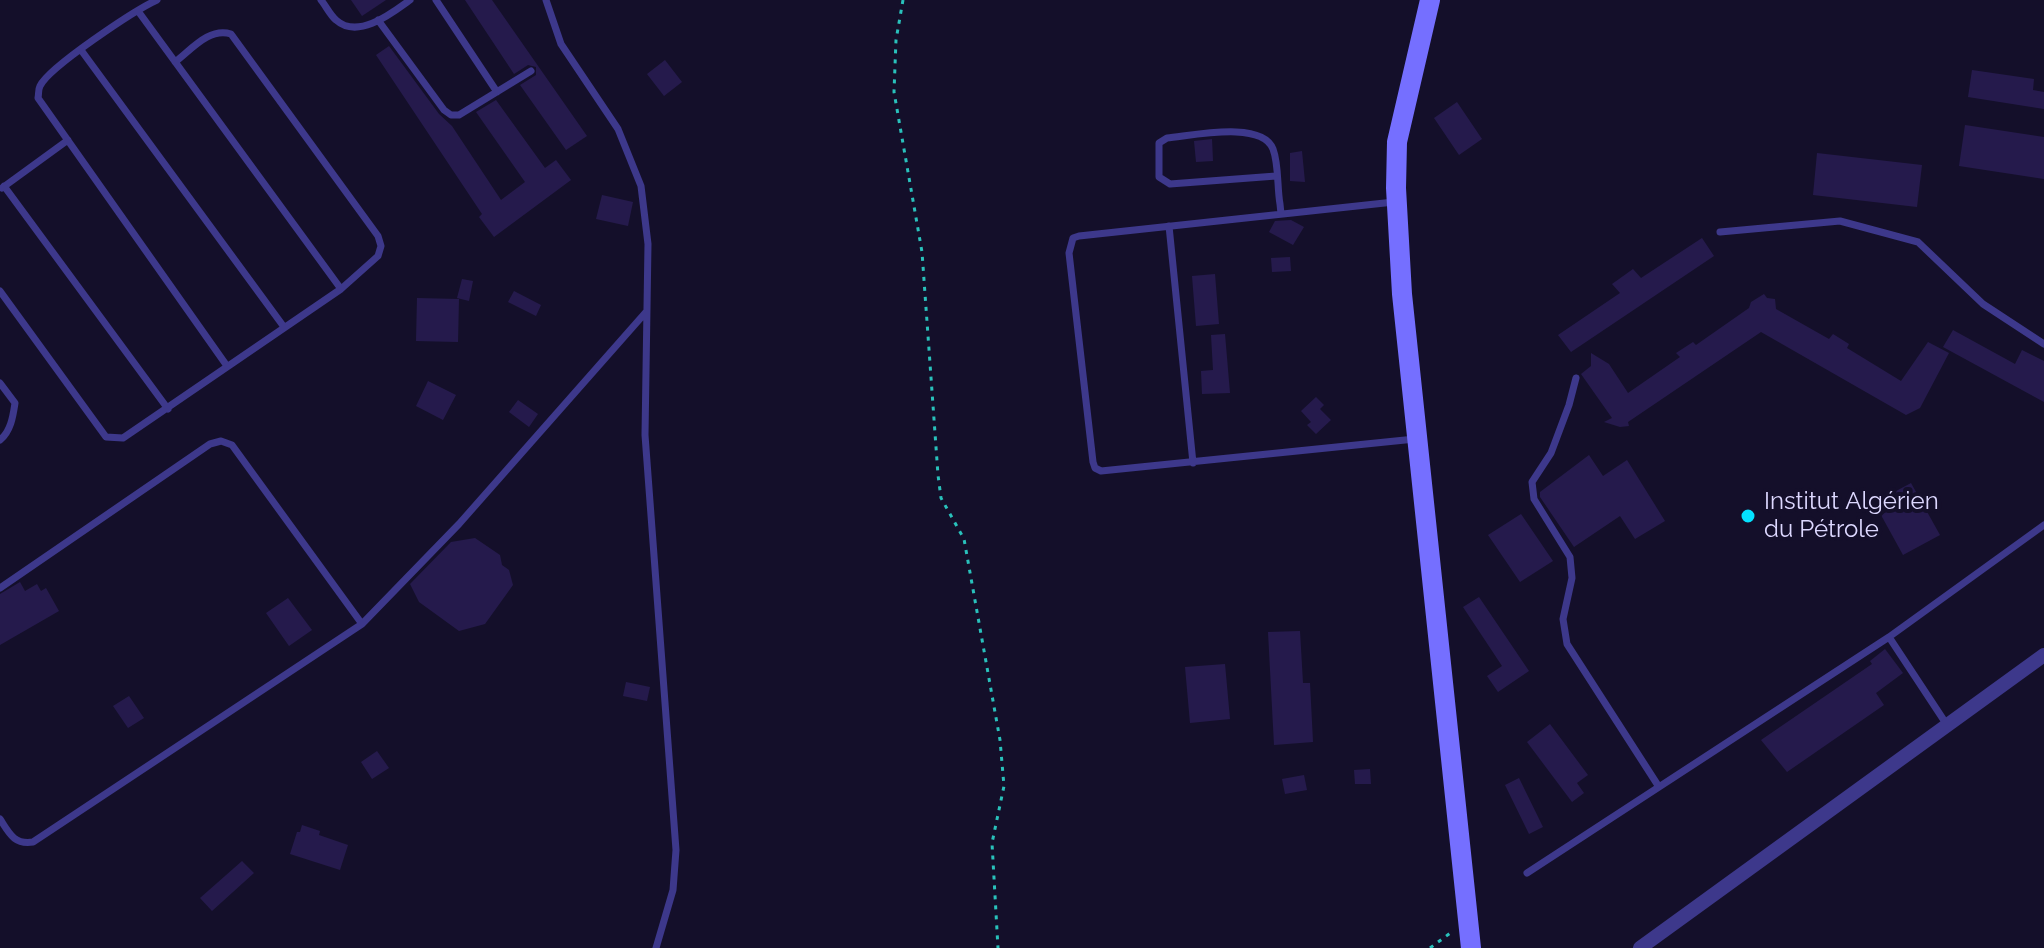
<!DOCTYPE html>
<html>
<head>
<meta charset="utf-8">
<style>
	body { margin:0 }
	canvas { display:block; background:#140f2a }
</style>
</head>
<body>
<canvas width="2044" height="948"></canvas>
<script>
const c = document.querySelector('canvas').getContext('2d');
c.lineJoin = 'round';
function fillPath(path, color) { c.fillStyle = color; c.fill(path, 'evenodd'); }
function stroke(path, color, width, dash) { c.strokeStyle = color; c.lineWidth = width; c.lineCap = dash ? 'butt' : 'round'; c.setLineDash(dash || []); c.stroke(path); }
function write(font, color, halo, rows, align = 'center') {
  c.font = font + ' Raleway,sans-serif'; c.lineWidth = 8; c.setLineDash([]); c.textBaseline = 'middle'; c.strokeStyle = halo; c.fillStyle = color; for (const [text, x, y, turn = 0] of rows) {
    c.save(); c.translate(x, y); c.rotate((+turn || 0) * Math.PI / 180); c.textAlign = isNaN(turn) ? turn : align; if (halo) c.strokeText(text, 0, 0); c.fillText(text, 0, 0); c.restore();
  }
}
const building = new Path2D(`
	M351,0h35l-24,16z
	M465,0h27l95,136 -21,14 -46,-65 16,-10v-8l-8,-2 -14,9z
	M389,46l50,68 13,12 49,74 24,-18 -49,-70 20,-12 49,68 11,-8 15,20 -77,57 -15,-20 3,-3 -106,-159z
	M665,60l17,22 -18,14 -17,-22z
	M1972,70l62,9 -1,11 11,2v17l-76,-12z
	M1457,102l25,37 -23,16 -25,-37z
	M1965,125l79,12v42l-85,-13z
	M1212,139l1,22 -17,1 -2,-21z
	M1302,151l3,31 -15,-1v-28z
	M1817,153l105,12 -5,42 -104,-12z
	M602,195l31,7 -5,24 -32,-7z
	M1291,220l13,7 -11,18 -24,-13 6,-11z
	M1702,238l12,18 -143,96 -13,-17 62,-42 -8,-9 21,-15 8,9z
	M1290,257l1,14 -19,1 -1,-14z
	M1215,274l4,50 -23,2 -4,-50z
	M462,279l11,2 -4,20 -12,-3z
	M514,291l27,14 -5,11 -28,-14z
	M1764,294l3,4 8,1 1,10 53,30 4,-5 16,10 -2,4 54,33 27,-39 21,11 -29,55 -14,7 -145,-83 -133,90 1,4 -9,1 -16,-5 8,-4 -31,-44 10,-8v-13l18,11 19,29 52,-36 -4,-4 17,-11 3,3 53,-37 2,-6z
	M417,298l42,1 -1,43 -42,-1z
	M1953,330l62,34 7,-14 22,11v41l-101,-55z
	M1225,334l5,59 -28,1 -1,-23 12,-1 -2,-35z
	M428,381l28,14 -13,25 -27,-14z
	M1316,397l8,8 -4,4 11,11 -15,14 -9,-9 4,-3 -10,-11z
	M518,400l20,14 -9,13 -20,-15z
	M1589,455l14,21 24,-16 38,61 -30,18 -15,-23 -46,31 -34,-50v-5z
	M1911,483l29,52 -37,20 -22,-40 11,-6 -7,-12z
	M1521,514l32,47 -33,21 -32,-47z
	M475,538l25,17 2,10 7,5 4,15 -28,39 -26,7 -40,-29 -9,-18 41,-42z
	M20,582l5,9 12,-7 4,7 5,-3 13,23 -59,34v-51z
	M1479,597l50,74 -31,21 -11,-16 15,-10 -39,-59z
	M288,598l24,32 -23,16 -23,-33z
	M1300,631l3,52h7l3,59 -39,3 -6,-113z
	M1885,649l18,24 -27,20 8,12 -97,67 -26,-32 111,-76 -2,-3z
	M1225,664l5,55 -40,4 -5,-56z
	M626,682l24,5 -3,14 -24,-5z
	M129,696l15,22 -16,10 -15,-22z
	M1550,724l38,51 -11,8 7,10 -12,9 -45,-60z
	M377,751l12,17 -17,11 -11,-17z
	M1370,769l1,15h-16l-1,-14z
	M1304,775l3,15 -22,4 -3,-15z
	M1519,778l24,49 -14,7 -24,-49z
	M302,825l18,6 -1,4 29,10 -8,25 -50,-16 7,-22h3z
	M242,861l12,12 -42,38 -12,-13z`);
const path = new Path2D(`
	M903,0l-7,40 -2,52 28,160 16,223 3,23 23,41 36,201 4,46 -12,57 6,105
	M1430,948l23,-17`);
const lane = new Path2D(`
	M157,0c-22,10 -108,67 -117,86 -2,4 -1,7 -2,12l189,268
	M321,0c5,6 9,15 15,20 22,20 56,-7 74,-20
	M436,0l61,92
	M546,0l15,44 57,85 23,57 7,58 -3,191 31,415 -3,40 -17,58
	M138,11l203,278
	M378,20l66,90 7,5h8l72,-44
	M81,50l203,277
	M1276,176l-106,8 -11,-7v-34l8,-5c24,-2 95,-18 106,11 6,16 4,39 7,55l1,10
	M4,186l164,223
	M2,188l66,-48
	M1394,202l-315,34 -6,2 -4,15 24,209 2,6 6,3 314,-32
	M1169,226l24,237
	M1720,232l120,-11 78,21 65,62 61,40
	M0,291l106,146 17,1 218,-149 37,-33 3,-10 -3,-10 -147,-202c-22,-7 -40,16 -56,28
	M1576,378l-7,27 -18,48 -19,29 2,17 36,58 2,21 -9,41 4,25 92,143
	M0,383l15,20c-2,13 -4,28 -15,37
	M0,588l210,-144 11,-3 11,4 130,179
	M1889,637l58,88
	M0,819c9,14 14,26 33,23l329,-218 97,-100 187,-212
	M1527,873l362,-236 155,-112`);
const street = new Path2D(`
	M1640,948l404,-293`);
const secondary = new Path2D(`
	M1430,0l-33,142 -1,46 6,106 69,654`);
const markers = [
	[1748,516,8,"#04e1ff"]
];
const poiNames = [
	["Institut Algérien",1764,502],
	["du Pétrole",1764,530]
];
fillPath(building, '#251a4c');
stroke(path, '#29c1bb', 3, [4, 6]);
stroke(lane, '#3d388b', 7);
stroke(street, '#3d388b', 14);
stroke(secondary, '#756fff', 20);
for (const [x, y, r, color] of markers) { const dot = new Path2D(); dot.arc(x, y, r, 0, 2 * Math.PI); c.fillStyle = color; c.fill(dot); stroke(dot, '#140f2a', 3); }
write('24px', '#ddd8ff', '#140f2a', poiNames, 'left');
</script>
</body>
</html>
